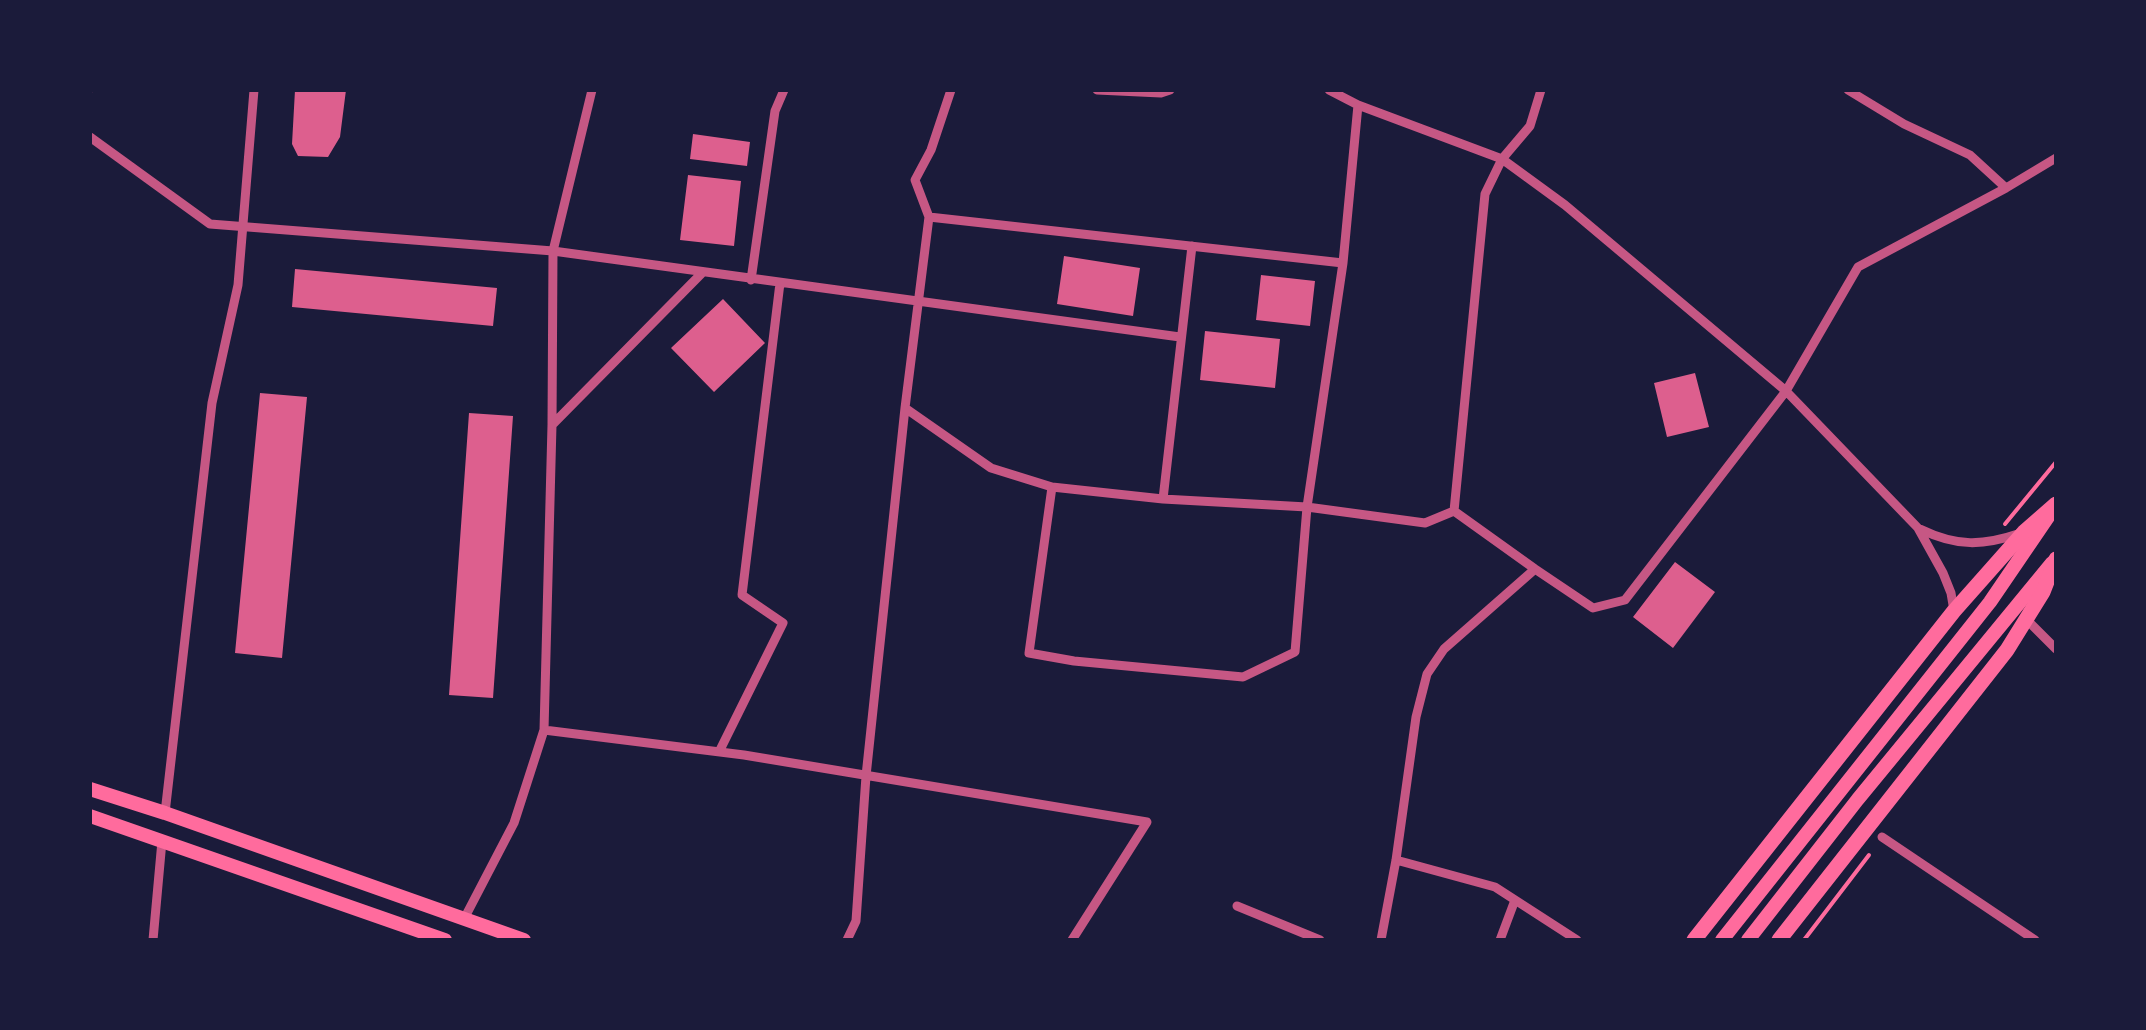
<!DOCTYPE html>
<html>
<head>
<meta charset="utf-8">
<style>
	body { margin:0 }
	#map { position:relative; width:2146px; height:1030px; overflow:hidden; background:#1b1b3a; font-family:"Varela Round",sans-serif }
	canvas { display:block }
	.frame { position:absolute; inset:0; border:92px solid #1b1b3a; pointer-events:none }
</style>
</head>
<body>
<div id="map">
<canvas width="2146" height="1030"></canvas>
<div class="frame"></div>
</div>
<script>
const c = document.querySelector('canvas').getContext('2d');
c.lineJoin = 'round';
function fillPath(path, color) { c.fillStyle = color; c.fill(path, 'evenodd'); }
function stroke(path, color, width, dash) { c.strokeStyle = color; c.lineWidth = width; c.lineCap = dash ? 'butt' : 'round'; c.setLineDash(dash || []); c.stroke(path); }
const building = new Path2D(`
	M295,90h51l-6,47 -12,20 -30,-1 -6,-12z
	M693,134l57,8 -3,24 -57,-7z
	M688,175l53,6 -7,65 -54,-6z
	M1064,256l76,12 -7,48 -76,-12z
	M295,269l202,19 -4,38 -201,-19z
	M1261,275l54,6 -5,45 -54,-6z
	M723,299l42,44 -51,49 -43,-44z
	M1205,331l75,8 -5,49 -75,-8z
	M1695,373l14,54 -42,10 -13,-54z
	M260,393l47,4 -25,261 -47,-5z
	M469,413l44,3 -20,282 -44,-3z
	M1675,562l40,30 -42,56 -40,-31z`);
const path = new Path2D(`
	M90,92l1,-2
	M2005,524l51,-62
	M1804,940l65,-85`);
const minor = new Path2D(`
	M1097,90l64,3 9,-3
	M1329,90l29,15 144,54 63,46 221,186 132,137 25,45 8,20 3,18
	M1541,90l-11,36 -28,33 -17,35 -31,317 81,58 58,39 32,-8 161,-209 72,-124 148,-79 50,-30
	M1848,90l56,34 66,31 36,33
	M90,137l120,87 343,27 627,86
	M929,217l414,46
	M751,280l24,-169 9,-21
	M905,408l86,60 61,19 111,12 144,8 118,16 29,-12
	M552,425l1,-174 39,-161
	M1052,487l-23,166 45,8 169,16 52,-25 12,-145 36,-244 15,-158
	M1163,499l29,-253
	M1920,529c37,18 63,17 101,4
	M2027,620l29,29
	M544,730l200,25 403,67 -75,118
	M719,752l64,-129 -41,-28 38,-312
	M165,813l47,-410 26,-118 16,-195
	M1882,837l153,103
	M1396,860l99,27 82,53
	M1237,906l83,34
	M464,919l50,-96 30,-93 8,-305 150,-152
	M153,940l9,-99
	M847,940l9,-19 10,-145 39,-368 24,-191 -14,-37 16,-30 20,-60
	M1381,940l15,-80 20,-143 11,-43 17,-25 91,-80
	M1500,940l15,-40`);
const primary = new Path2D(`
	M90,789l75,24 359,127
	M90,816l355,124
	M1722,940l268,-338 60,-88
	M1748,940l110,-141 194,-236`);
const trunk = new Path2D(`
	M1694,940l260,-329 70,-79 32,-28
	M1779,940l228,-290 36,-58 13,-33`);
fillPath(building, '#dd5f8e');
stroke(path, '#ff6b9d', 4);
stroke(minor, '#c65784', 9);
stroke(primary, '#ff6b9d', 14);
stroke(trunk, '#ff6b9d', 15);
</script>
</body>
</html>
